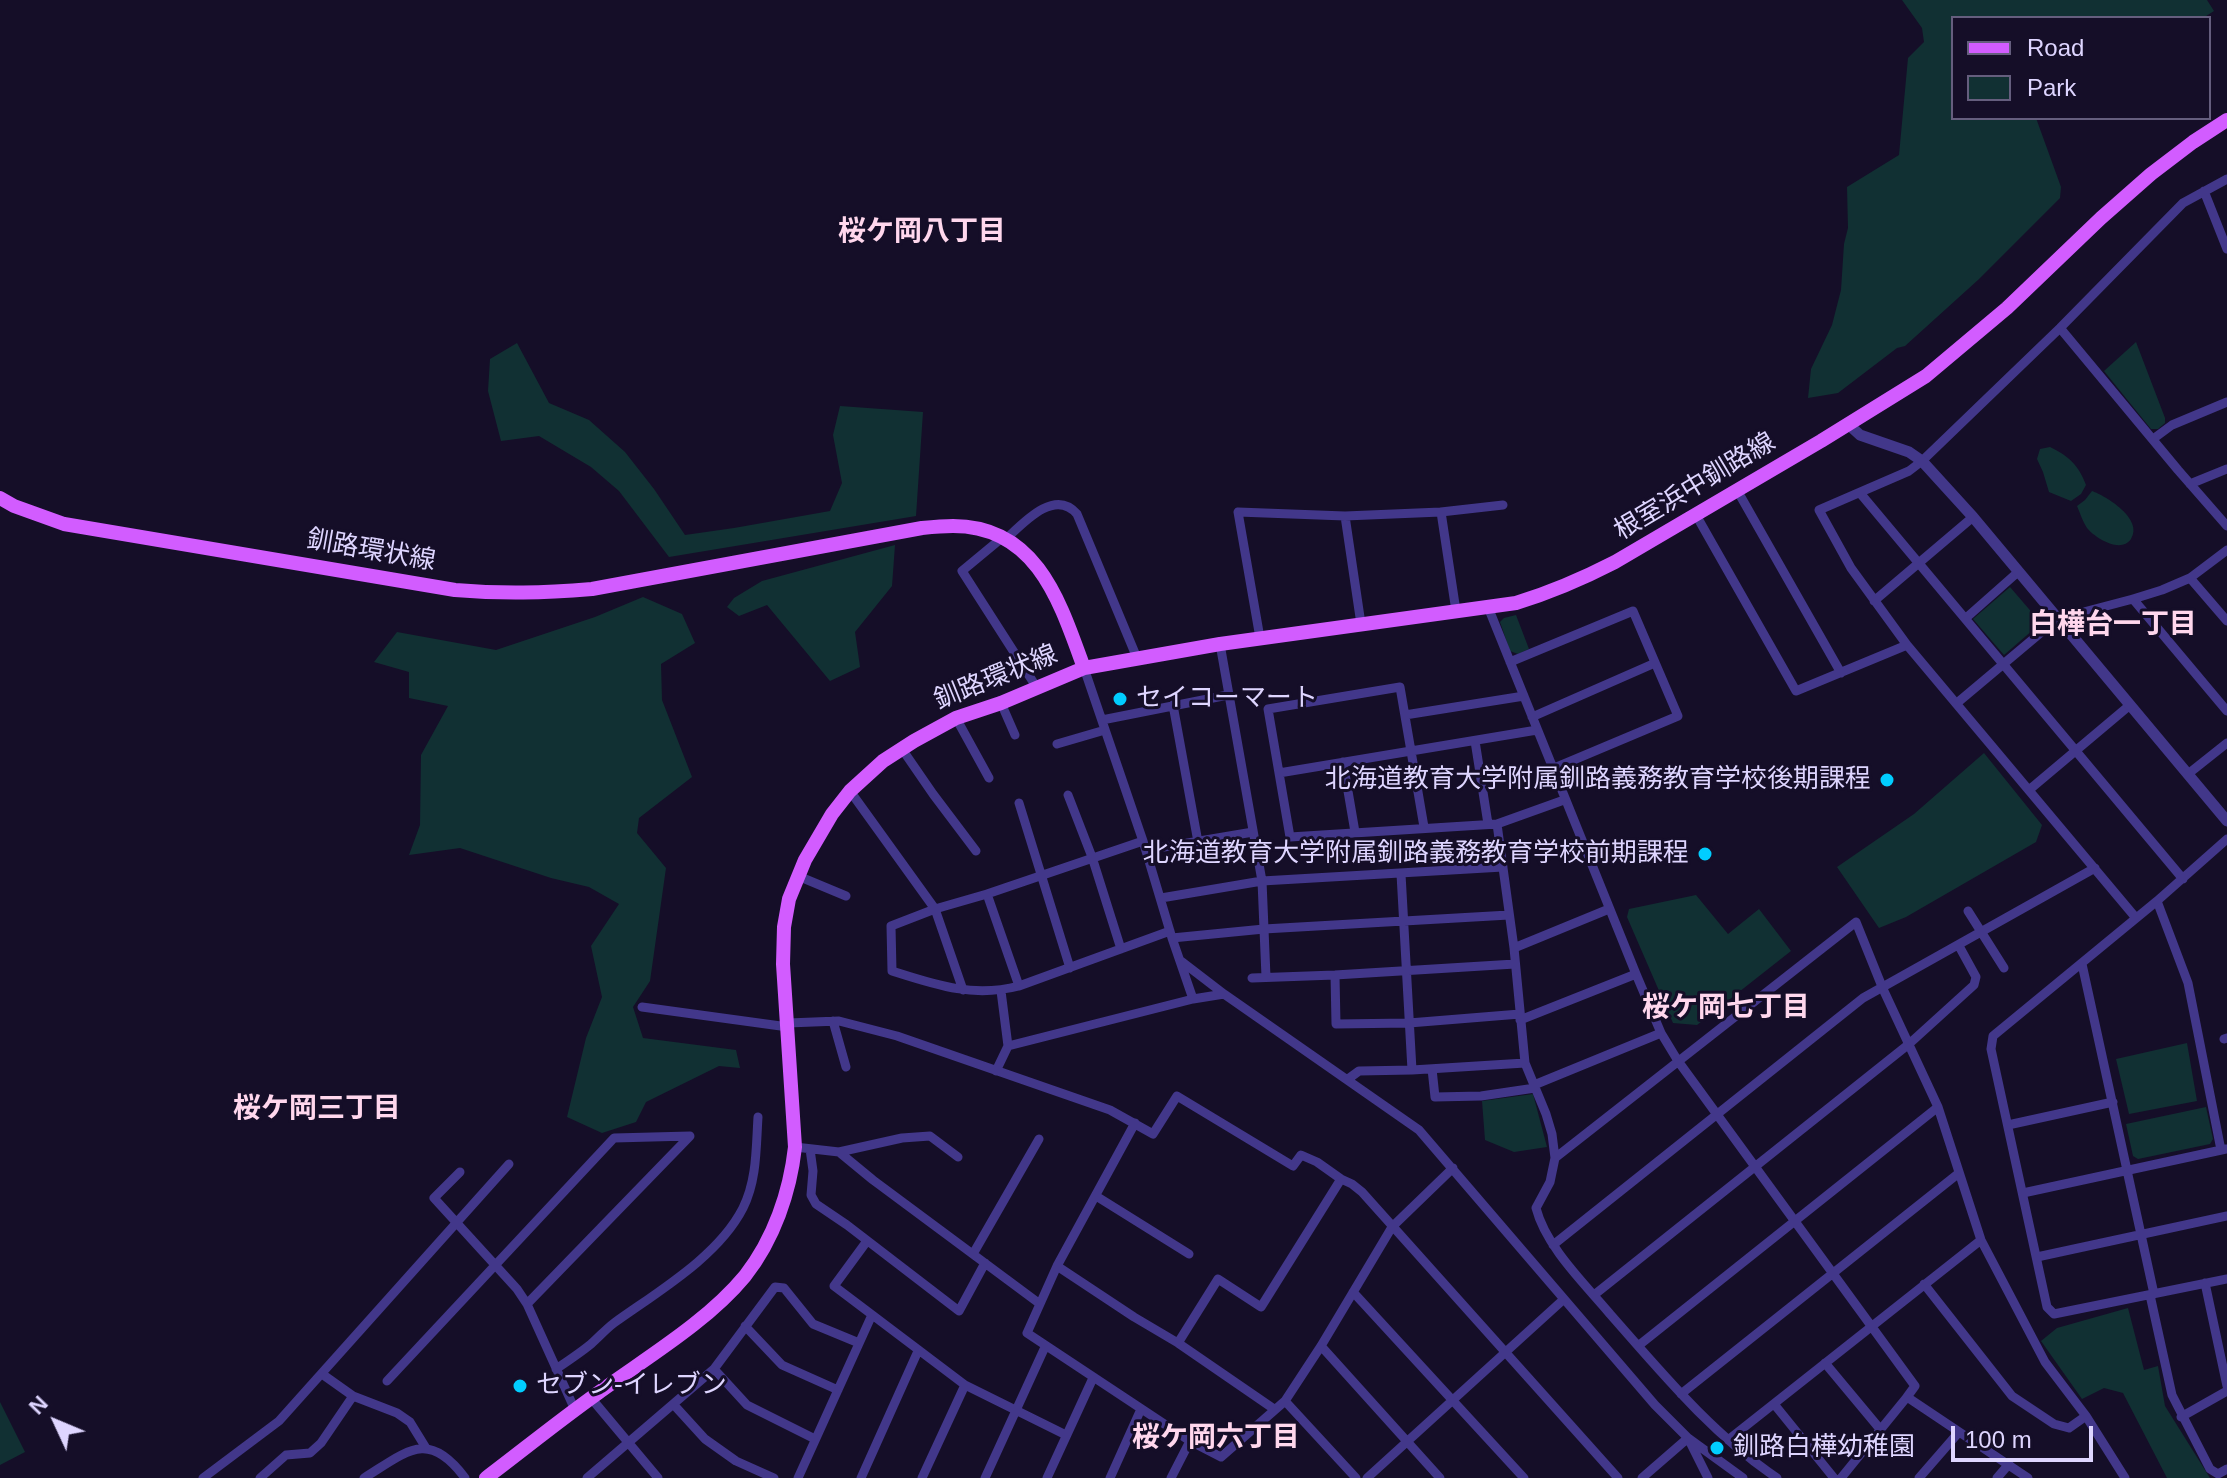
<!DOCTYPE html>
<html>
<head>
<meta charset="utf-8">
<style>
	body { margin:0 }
	#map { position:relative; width:2227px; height:1478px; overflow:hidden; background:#150e28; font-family:Helvetica,sans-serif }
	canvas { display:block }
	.legend { position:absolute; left:1951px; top:16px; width:260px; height:104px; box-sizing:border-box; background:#150e28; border:2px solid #655e7e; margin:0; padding:10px 14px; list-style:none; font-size:24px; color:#ded5ff }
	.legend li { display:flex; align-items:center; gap:16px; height:40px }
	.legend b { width:40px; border:2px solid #655e7e }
	.north { position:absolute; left:16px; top:1382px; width:80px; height:80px; -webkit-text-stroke:6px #150e28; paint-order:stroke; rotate:314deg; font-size:22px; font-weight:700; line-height:32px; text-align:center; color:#ded5ff }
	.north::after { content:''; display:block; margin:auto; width:28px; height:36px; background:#ded5ff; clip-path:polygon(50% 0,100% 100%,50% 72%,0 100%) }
	.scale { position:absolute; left:1951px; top:1426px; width:142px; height:36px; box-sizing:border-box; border:4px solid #ded5ff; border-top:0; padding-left:10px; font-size:24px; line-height:28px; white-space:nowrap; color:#ded5ff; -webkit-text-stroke:6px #150e28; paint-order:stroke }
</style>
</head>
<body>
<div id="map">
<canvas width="2227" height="1478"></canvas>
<ul class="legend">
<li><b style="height:10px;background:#d25cff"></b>Road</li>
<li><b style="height:22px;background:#113033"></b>Park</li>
</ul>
<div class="north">N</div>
<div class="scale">100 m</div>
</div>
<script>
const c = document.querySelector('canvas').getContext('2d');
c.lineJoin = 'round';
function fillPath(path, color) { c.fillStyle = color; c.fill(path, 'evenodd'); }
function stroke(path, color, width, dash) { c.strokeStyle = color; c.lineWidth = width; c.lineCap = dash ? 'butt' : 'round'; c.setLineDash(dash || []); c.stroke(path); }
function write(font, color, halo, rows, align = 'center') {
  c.font = font + ' Helvetica,"Noto Sans JP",sans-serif'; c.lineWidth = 6; c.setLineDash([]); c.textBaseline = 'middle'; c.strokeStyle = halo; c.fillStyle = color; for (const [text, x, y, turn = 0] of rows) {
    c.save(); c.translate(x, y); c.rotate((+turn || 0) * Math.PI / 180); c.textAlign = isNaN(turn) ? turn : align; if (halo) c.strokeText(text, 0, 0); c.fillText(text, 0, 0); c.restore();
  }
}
const green = new Path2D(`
	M1902,0h305l7,11 -11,7h-250v100h83l25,69 -1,11 -82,82 -73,66 -8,2 -59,45 -30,5 3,-29 21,-44 9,-35 3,-46 4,-16 -1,-41 52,-32 9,-97 16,-16 -2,-14z
	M2136,342l29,76v5l-7,6h-7l-47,-58z
	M517,343l32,60 40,17 36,32 29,37 31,46 49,-7 96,-17 12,-28 -9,-48 7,-29 83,6 -7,104 -247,41 -50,-66 -28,-24 -52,-31 -38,5 -13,-50 2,-32z
	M2050,447c19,9 29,19 36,38l-5,9 -10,7 -22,-9 -6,-20 -6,-13 3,-10z
	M2092,491c14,5 52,28 39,48 -10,15 -36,-1 -44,-11 -4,-6 -7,-15 -10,-22l8,-6z
	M895,545l-3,41 -37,46 5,35 -30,14 -63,-76 -28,11 -12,-9 7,-9 28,-17z
	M2010,587l31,36 -37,32 -31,-36z
	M643,597l39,17 13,29 -34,21 1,36 30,77 -53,41 -2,15 29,35 -16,113 -17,26 10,31 93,12 4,18 -21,-2 -73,36 -10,20 -34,11 -35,-16 19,-79 16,-41 -11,-51 28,-42 -30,-17 -38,-9 -91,-30 -51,7 11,-30 1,-70 27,-49 -39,-8v-26l-35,-10 23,-30 99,18 99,-33z
	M1516,615l13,34 -11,5 -8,-3 -10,-29 4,-4z
	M1984,753l58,72 -6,17 -130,75 -27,11 -42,-61 77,-53z
	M1696,895l32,39 31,-25 32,42 -94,74 -24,-2 -46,-106 2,-8z
	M2187,1043l10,58 -68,13 -13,-55z
	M1533,1094l14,53 -33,5 -29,-12 -3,-39z
	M2206,1107l7,32 -3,5 -72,15 -5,-3 -7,-32z
	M2128,1308l16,62 14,-4 7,40 45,72h-43l-44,-85 -19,-5 -22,11 -41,-58 16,-13z
	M0,1402l25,50 -25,13z`);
const minor = new Path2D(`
	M2204,191l23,58
	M2060,328l118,142 49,56
	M2153,439l19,-14 55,-23
	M2190,484l37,-15
	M1737,490l104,183
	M1860,493l323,386
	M1441,512l15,99
	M1696,515l100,176 111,-46
	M1345,516l16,108
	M1003,537l-41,34 75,117
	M1006,539c18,-17 49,-51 71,-25l60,144
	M2190,578l37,43
	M2133,599l94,112
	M1874,601l99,-84
	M1488,607l148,367 25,59 17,28 237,325 -8,11 121,81
	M1966,618l52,-46
	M1260,638l-22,-126 107,4 96,-4 62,-7
	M1220,644l42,237 4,96
	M1510,662l123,-51 45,105 -126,53
	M1084,668l59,173 29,97 21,61
	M1001,703l14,32
	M1957,703l100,-84 76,-20 29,-9 28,-12 37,-28
	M1173,705l25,137
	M1405,715l119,-19
	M1532,717l123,-54
	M956,718l33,60
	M1102,720l126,-25
	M1475,741l13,83
	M1057,744l48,-14
	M902,749l31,45 43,57
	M1343,762l12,70
	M1279,773l258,-43
	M2188,774l39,-31
	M2029,790l101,-85
	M850,791l85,118 28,81
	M1068,795l24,62 29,92
	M1019,803l51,165
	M1497,824l17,124 11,115 21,51 6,20 3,24 -5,24 -14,26c10,39 49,76 74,106 52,59 102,120 167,164
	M1424,827l-24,-140 -132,22 22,128 207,-13 67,-24
	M2227,839l-70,62 -164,135 -2,13 56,258 7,7 173,-35
	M1143,841l-156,53 -52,15 -44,17 1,45c44,14 81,27 127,15l151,-55
	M1146,850l107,-18
	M1401,874l11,196
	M798,876l48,20
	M987,894l32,92
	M1161,898l101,-17 241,-14
	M2157,901l31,82 33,167
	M1968,911l36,57
	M2136,918l-229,-273 -56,-77 -32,-58 90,-39 13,-10 138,-133 123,-125 44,-24
	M1172,938l92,-9 245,-14
	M1514,948l95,-39
	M1181,961l43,33 195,136 236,275 33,33 55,40
	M2082,964l72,330
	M1335,975l1,49 73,-1 111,-9
	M1252,978l83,-3 180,-11
	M642,1007l146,20
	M1520,1020l116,-46
	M833,1021l13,46
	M788,1023l51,-2 58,15 213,74 43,24 24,-38 116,70 8,-11 16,7 24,17
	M2224,1039l3,-1
	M1008,1046l185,-47 31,-5
	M1432,1069l3,28 46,-1 54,-8
	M996,1071l12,-25 -7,-55
	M1348,1079l11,-8 53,-1 113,-7
	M1534,1085l127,-52
	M1135,1123l-78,143 -30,67 163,108 31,16 64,-56 36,-55 71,-119 61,-59
	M2008,1125l105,-23
	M795,1147l44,5 63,-14 28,-2 28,21
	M810,1149l3,22 -2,24 5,9 31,21 112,86 26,-48
	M839,1152l34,28 167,124
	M1555,1158l301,-236 27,67 55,118 43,133 64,122 41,54 39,62
	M460,1172l-26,26 83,91 10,15 48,106
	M2023,1193l203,-44
	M1096,1196l93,58
	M867,1241l-33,45 131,99 101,50
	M1553,1245l310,-247 232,-130
	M973,1254l66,-115
	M2037,1257l190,-41
	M1057,1266l77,51 44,26 96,66
	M2205,1283l22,103
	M1924,1284l88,112 42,28 15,4 17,-12
	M1353,1292l171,186
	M1594,1295l315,-251 65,-59 2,-8 -17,-31
	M2150,1295l22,100 38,74 8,5 9,-5
	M745,1326l37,39 56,25
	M1178,1343l40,-64 43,28 80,-128 11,5 10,8 256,286
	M1321,1346l119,132
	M1638,1346l300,-239
	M1825,1363l55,66
	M556,1369c12,-8 24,-16 35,-25 8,-7 15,-15 23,-21 43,-31 104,-66 129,-115 14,-28 13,-60 15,-91
	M714,1369l33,36 68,34
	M322,1374l31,22 44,17 13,9 16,26
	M387,1381l227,-243 76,-2 -163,168
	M1681,1394l278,-221
	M591,1398l67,80
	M1285,1401l71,77
	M1774,1404l60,74
	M674,1405l31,34 31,22 38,17
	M2181,1417l46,-26
	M1728,1440l253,-200
	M203,1478l76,-57 230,-257
	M260,1478l26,-23 24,-2 11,-10 32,-47
	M364,1478c42,-26 64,-50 101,0
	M587,1478l127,-109 61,-82 9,1 29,36 46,19
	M798,1478l73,-161
	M861,1478l57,-127
	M922,1478l43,-93
	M985,1478l60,-131
	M1047,1478l46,-100
	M1110,1478l31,-69
	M1171,1478l19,-37
	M1367,1478l197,-179
	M1642,1478l46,-40 20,40
	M1841,1478l66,-81
	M1919,1478l40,-46
	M1997,1478l12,-14`);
const tertiary = new Path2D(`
	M1848,424l12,11 49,17 13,9 51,56 254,304`);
const primary = new Path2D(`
	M0,498l14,8 50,18 391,66c49,4 87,3 137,-1l330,-61c10,-1 21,-2 31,-2 84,0 107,76 131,142
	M486,1478c37,-28 74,-58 112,-85 48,-35 109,-71 147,-117 29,-37 45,-84 50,-129l-12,-183 1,-37 5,-28 16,-39 27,-46 18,-23 33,-30 31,-20 42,-23 45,-15 83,-35 136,-24 296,-41c36,-11 66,-24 99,-41l206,-121 105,-65 81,-68 94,-90 50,-44 42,-32 34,-22`);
const markers = [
	[1120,699,8,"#01cdff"],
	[1887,780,8,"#01cdff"],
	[1705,854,8,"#01cdff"],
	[520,1386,8,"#01cdff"],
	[1717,1448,8,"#01cdff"]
];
const streetNames = [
	["根室浜中釧路線",1695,487,-31],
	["釧路環状線",371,551,10],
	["釧路環状線",996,678,-22]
];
const poiNames = [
	["セイコーマート",1136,699],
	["北海道教育大学附属釧路義務教育学校後期課程",1871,780,"right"],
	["北海道教育大学附属釧路義務教育学校前期課程",1689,854,"right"],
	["セブン-イレブン",536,1386],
	["釧路白樺幼稚園",1733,1448]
];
const neighbourhoodNames = [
	["桜ケ岡八丁目",922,232],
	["白樺台一丁目",2113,625],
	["桜ケ岡七丁目",1726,1008],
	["桜ケ岡三丁目",317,1109],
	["桜ケ岡六丁目",1216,1438]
];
fillPath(green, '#113033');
stroke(minor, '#42378a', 9);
stroke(tertiary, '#42378a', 11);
stroke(primary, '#d25cff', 14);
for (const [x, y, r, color] of markers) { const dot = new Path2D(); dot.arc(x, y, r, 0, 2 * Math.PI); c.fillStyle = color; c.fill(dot); stroke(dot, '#150e28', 3); }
write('26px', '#ded5ff', '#150e28', streetNames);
write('26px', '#ded5ff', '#150e28', poiNames, 'left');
write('bold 28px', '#ffd7ed', '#150e28', neighbourhoodNames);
</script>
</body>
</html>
